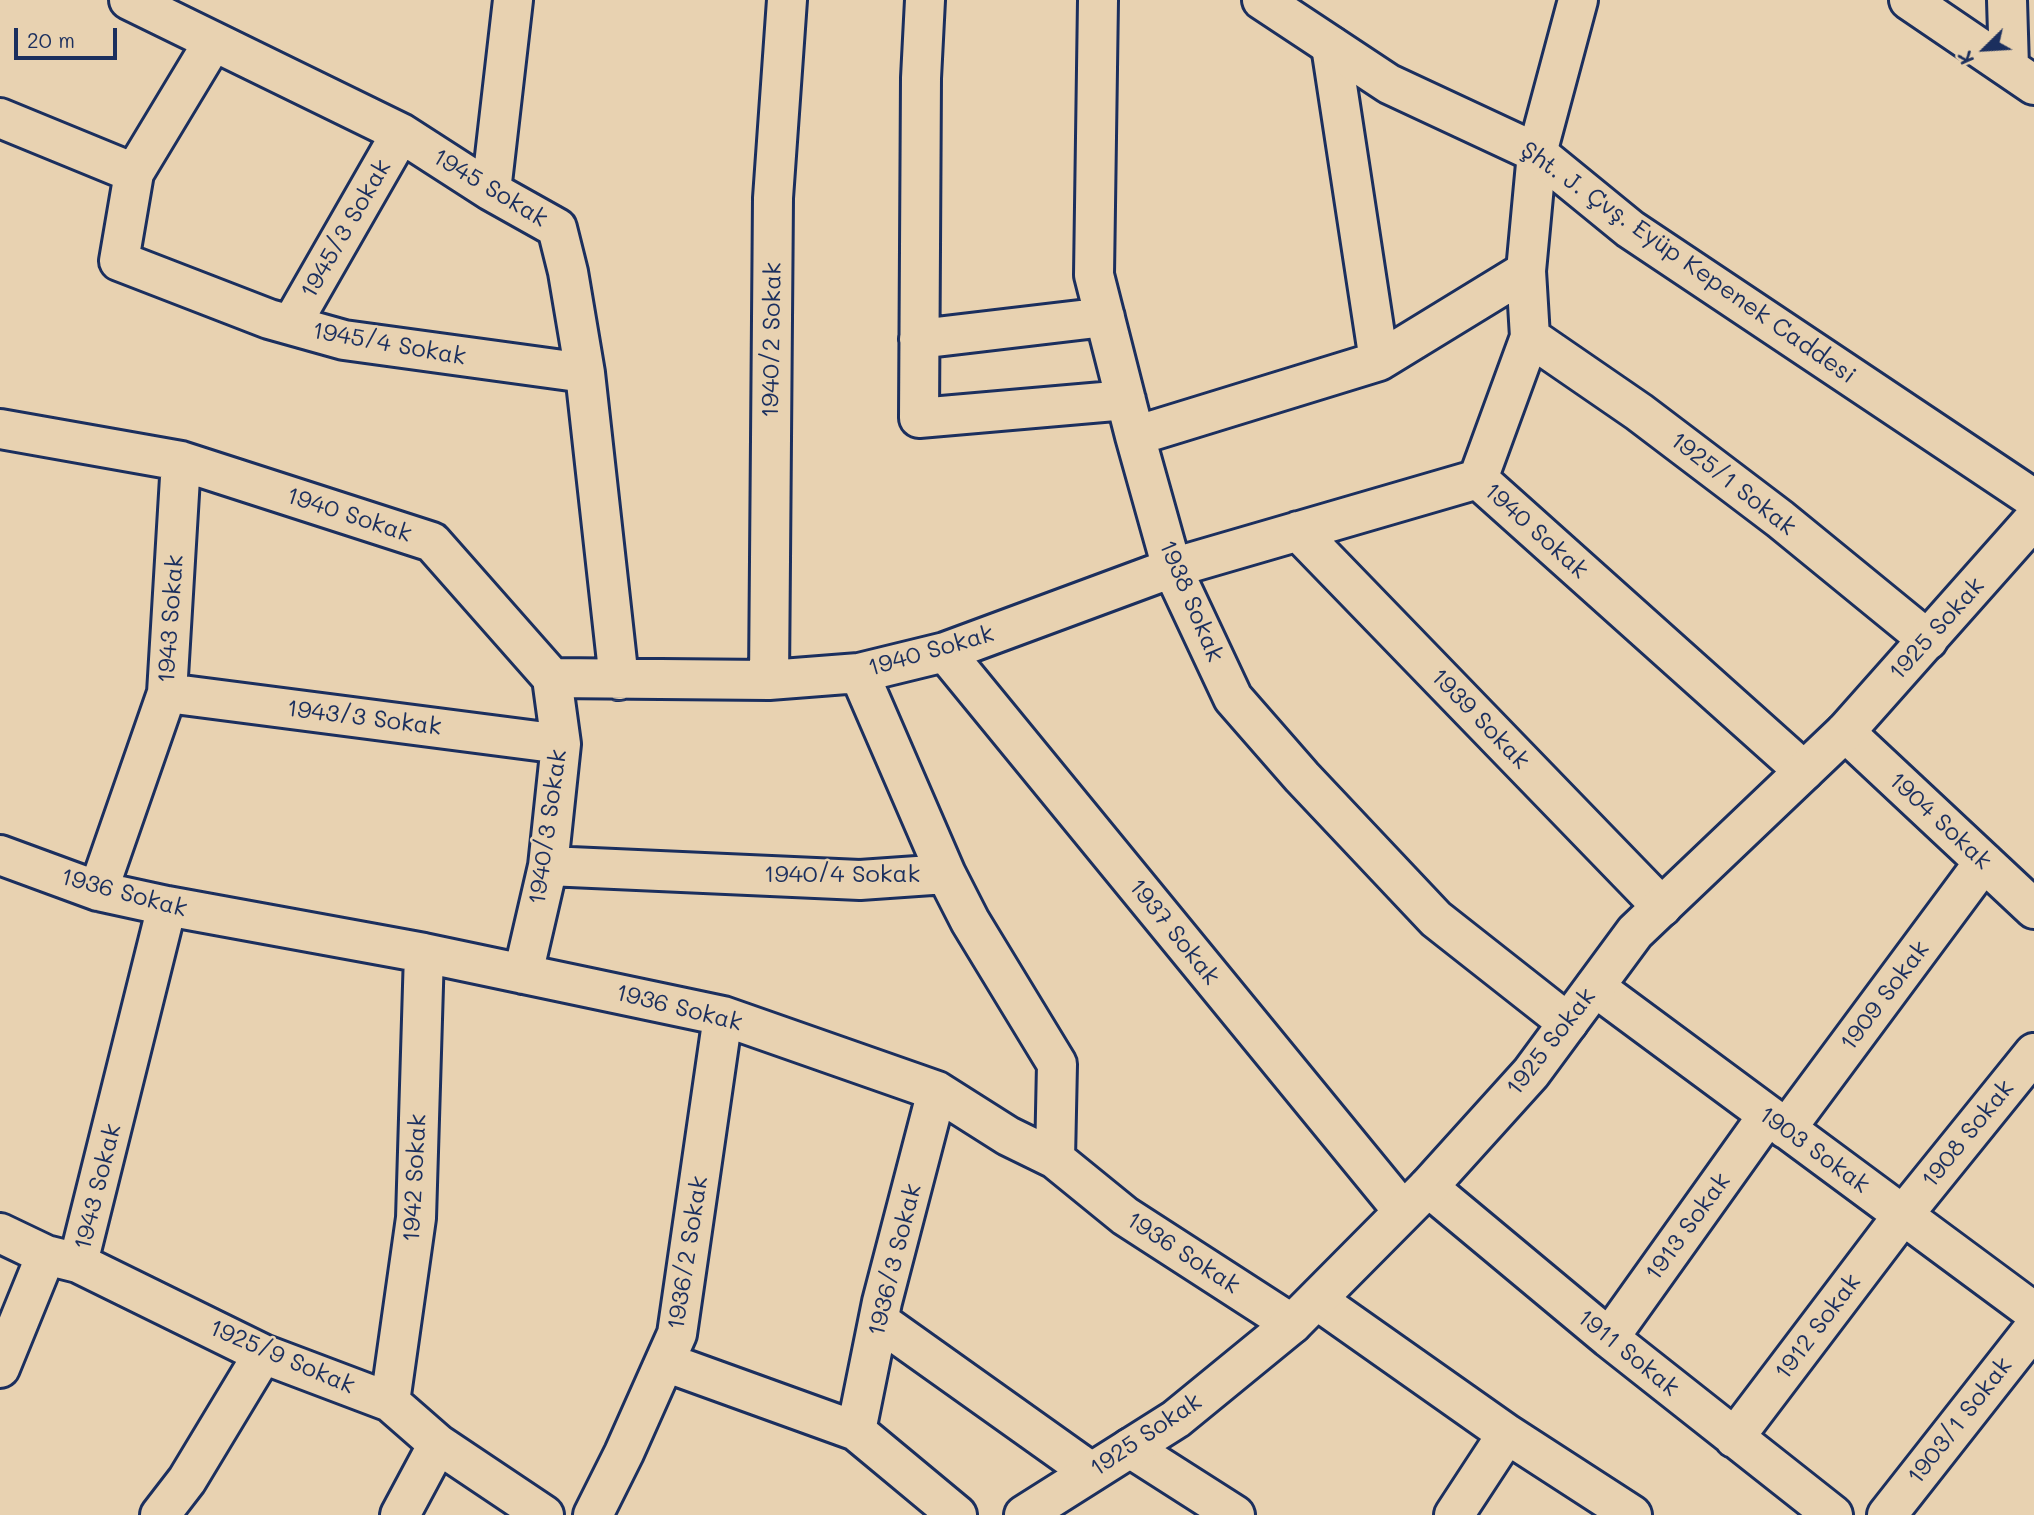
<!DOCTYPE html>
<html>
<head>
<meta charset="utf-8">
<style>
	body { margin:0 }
	#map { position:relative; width:2034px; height:1515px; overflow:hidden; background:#e8d2b1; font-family:Mali,sans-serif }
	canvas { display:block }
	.north { position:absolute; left:1950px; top:14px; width:70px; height:70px; -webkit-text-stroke:5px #e8d2b1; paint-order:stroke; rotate:246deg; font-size:19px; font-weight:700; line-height:28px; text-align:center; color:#1b2f5e }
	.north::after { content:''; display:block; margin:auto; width:24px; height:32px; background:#1b2f5e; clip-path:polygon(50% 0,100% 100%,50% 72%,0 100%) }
	.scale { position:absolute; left:14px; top:28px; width:103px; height:32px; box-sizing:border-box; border:4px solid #1b2f5e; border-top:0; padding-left:9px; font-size:21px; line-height:24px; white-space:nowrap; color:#1b2f5e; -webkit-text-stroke:5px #e8d2b1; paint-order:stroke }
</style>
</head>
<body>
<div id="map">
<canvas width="2034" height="1515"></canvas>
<div class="north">K</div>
<div class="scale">20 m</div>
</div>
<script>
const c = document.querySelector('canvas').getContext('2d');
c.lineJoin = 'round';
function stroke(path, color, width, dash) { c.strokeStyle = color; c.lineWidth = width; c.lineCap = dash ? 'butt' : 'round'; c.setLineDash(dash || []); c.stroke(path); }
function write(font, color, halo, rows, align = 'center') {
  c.font = font + ' Mali,sans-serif'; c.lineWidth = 5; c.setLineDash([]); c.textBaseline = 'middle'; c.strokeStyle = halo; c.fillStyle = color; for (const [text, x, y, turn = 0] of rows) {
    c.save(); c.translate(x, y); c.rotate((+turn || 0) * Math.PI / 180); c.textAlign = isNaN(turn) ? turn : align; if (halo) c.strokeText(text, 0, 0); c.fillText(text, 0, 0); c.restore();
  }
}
const minor = new Path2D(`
	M129,0l272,133 90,58 66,37 11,44 17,101 34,307
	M925,0l-4,78 -2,340 207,-18
	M1098,0l-4,275 41,161 37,132 61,130 69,79 134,142 132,104
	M1909,0l125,85
	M2007,0l2,67
	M213,42l-79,131 -15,88 150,58 75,21 241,33
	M1331,46l48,315
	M0,118l134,55
	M491,191l22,-191
	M291,325l110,-192
	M1530,337l109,75 141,107 148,121
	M919,339l186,-22
	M0,429l181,32 251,81 120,136 217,2 90,-7 86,-21 227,-84 306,-89 326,292
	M1135,436l244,-75 147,-90
	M1478,479l52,-142 -4,-66 11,-118 41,-153
	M1298,531l364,376
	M945,652l458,559
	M859,673l87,201
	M769,680l4,-482 14,-198
	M167,693l394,51
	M1845,732l189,177
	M0,855l98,36 69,15 257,47 299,63 214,75 71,45 47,23 70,57 167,108
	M548,866l312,14 86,-6 24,47 87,143 -2,95
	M98,891l69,-198 14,-232
	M523,974l25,-108 13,-122 -9,-66
	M1595,987l439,325
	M1786,1129l198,-267
	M1428,1187l181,151 224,177
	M0,1233l46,22 32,8 185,91 127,48 48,42 106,71
	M78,1263l89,-357
	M1317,1300l190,134 125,81
	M879,1321l212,151
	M1609,1338l159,-223
	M665,1362l191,69 101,84
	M0,1368l46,-113
	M390,1402l26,-184 8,-265
	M856,1431l26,-129 55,-211
	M1734,1438l169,-223 131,-162
	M1130,1448l105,67
	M160,1515l27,-35 76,-126
	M400,1515l38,-71
	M593,1515l31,-62 53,-119 46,-318
	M1454,1515l53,-81
	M1887,1515l147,-187`);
const tertiary = new Path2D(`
	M1262,0l127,84 148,69 93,76 404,270
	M1024,1515l152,-96 116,-95 136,-137 103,-114 104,-141 210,-200 189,-213`);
const streetNames = [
	["1945 Sokak",490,188,31],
	["1945/3 Sokak",346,229,-60],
	["Şht. J. Çvş. Eyüp Kepenek Caddesi",1688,263,35],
	["1940/2 Sokak",772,340,-89],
	["1945/4 Sokak",389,344,10],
	["1925/1 Sokak",1733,484,38],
	["1940 Sokak",349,515,18],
	["1940 Sokak",1536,531,42],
	["1938 Sokak",1191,601,67],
	["1943 Sokak",171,619,-86],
	["1925 Sokak",1937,629,-48],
	["1940 Sokak",931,651,-16],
	["1943/3 Sokak",364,718,7],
	["1939 Sokak",1480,719,46],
	["1904 Sokak",1940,821,43],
	["1940/3 Sokak",548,827,-82],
	["1940/4 Sokak",842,875],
	["1936 Sokak",124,893,15],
	["1937 Sokak",1174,932,51],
	["1909 Sokak",1885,996,-53],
	["1936 Sokak",679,1008,14],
	["1925 Sokak",1551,1042,-52],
	["1908 Sokak",1968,1134,-51],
	["1903 Sokak",1814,1150,36],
	["1942 Sokak",415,1178,-87],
	["1943 Sokak",98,1187,-76],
	["1913 Sokak",1688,1227,-54],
	["1936/2 Sokak",688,1253,-81],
	["1936 Sokak",1183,1253,33],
	["1936/3 Sokak",895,1260,-76],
	["1912 Sokak",1818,1327,-53],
	["1911 Sokak",1628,1353,39],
	["1925/9 Sokak",282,1357,23],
	["1903/1 Sokak",1960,1421,-52],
	["1925 Sokak",1146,1435,-34]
];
stroke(minor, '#1b2f5e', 44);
stroke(tertiary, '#1b2f5e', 44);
stroke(minor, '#e8d2b1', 38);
stroke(tertiary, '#e8d2b1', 38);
write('24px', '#1b2f5e', '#e8d2b1', streetNames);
</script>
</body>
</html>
